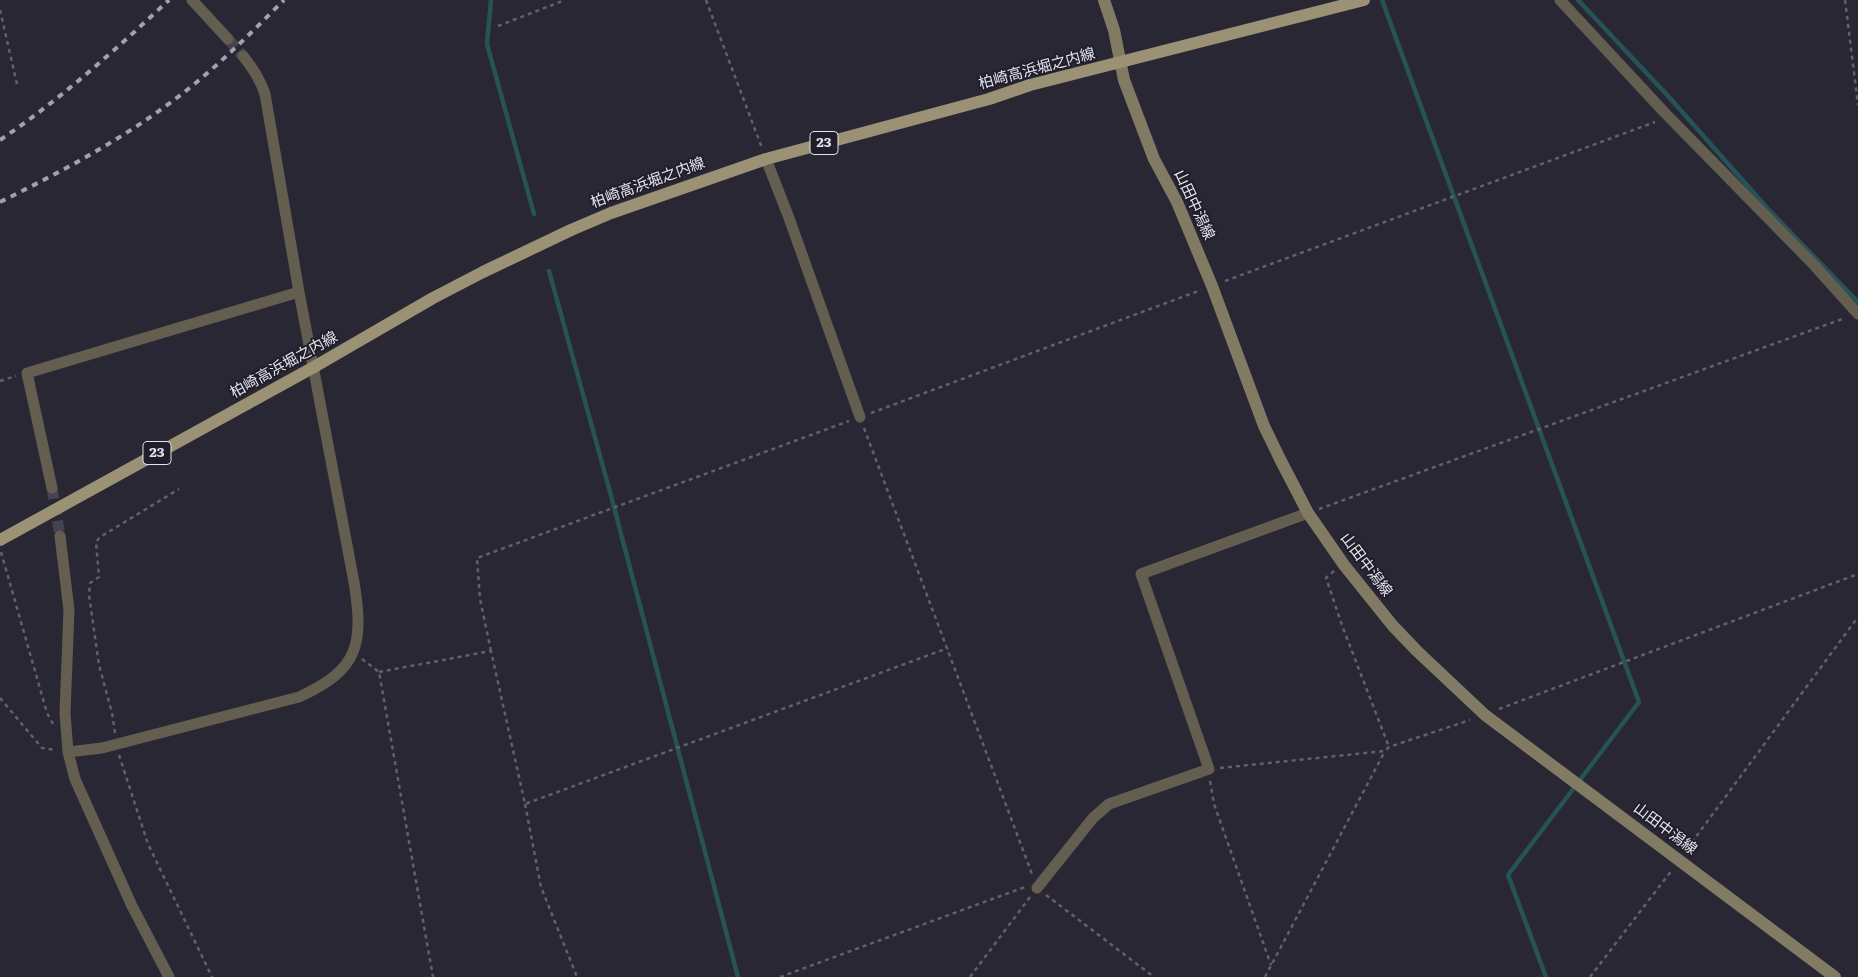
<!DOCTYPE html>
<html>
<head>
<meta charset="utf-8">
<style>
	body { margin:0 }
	canvas { display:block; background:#2a2735 }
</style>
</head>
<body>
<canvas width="1858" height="977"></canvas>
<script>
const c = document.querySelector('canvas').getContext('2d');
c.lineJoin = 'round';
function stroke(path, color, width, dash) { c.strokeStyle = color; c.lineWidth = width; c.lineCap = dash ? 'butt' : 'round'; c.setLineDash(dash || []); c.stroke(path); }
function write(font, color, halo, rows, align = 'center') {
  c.font = font + ' Literata,"Noto Sans JP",serif'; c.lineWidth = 4; c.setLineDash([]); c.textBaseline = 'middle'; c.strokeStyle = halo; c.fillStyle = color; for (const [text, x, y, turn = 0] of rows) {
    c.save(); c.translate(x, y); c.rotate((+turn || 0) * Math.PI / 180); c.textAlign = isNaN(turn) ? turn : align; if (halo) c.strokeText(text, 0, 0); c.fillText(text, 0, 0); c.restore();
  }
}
const stream = new Path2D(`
	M491,0l-4,44 47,170
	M1382,0l257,702 -131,173 38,102
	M1578,0l91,97 99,112 90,93
	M549,271l61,221 128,485`);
const streetTunnel = new Path2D(`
	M228,39l15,17
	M52,488l8,48`);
const path = new Path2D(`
	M706,0l56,148
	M1845,0l13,105
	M0,10l17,74
	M498,26l67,-26
	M1225,281l430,-159
	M0,381l16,-5
	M871,413l330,-123
	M864,428l168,446
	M1319,509l526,-191
	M1,552l46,161 6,11
	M1334,571l-8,7 17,50 46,119
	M491,651l-11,-52 -3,-41 372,-137
	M362,659l17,13 54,305
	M379,672l112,-21 34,153 423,-156
	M0,698l42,50 14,2
	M1499,709l359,-135
	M115,733l-3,-20 -13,-48 -10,-70 1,-12 9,-6 -3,-35 4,-5 79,-48
	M119,755l29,89 64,133
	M1220,768l165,-17 4,-4 81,-27
	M1210,781l4,23 57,161
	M525,804l16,83 36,90
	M1687,849l171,-232
	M1046,895l108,82
	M780,977l245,-90
	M970,977l60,-80
	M1265,977l120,-226
	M1590,977l82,-107`);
const street = new Path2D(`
	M192,0l36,39
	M1560,0l104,112 150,153 44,49
	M766,159l23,59 71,199
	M52,488l-25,-115 272,-81
	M60,536l9,74 -4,103 3,39 7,27 57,127 37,71
	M68,752l34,-4 197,-51c60,-27 65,-53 55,-115l-55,-290 -34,-198c-5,-15 -12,-26 -22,-38
	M1037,888l56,-70 16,-14 100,-35 -68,-195 167,-61`);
const secondary = new Path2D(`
	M1104,0l10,30 10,50 30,79 23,43 35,84 52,140 17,35 27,52 36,52 49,61 24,25 68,64 350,262`);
const primary = new Path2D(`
	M0,540l314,-173 119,-69 50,-26 88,-42 40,-17 155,-54 223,-60 41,-14 334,-85`);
const rail = new Path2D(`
	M0,140c61,-41 115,-90 169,-140
	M0,202c69,-34 138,-71 198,-121 30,-25 58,-53 86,-81`);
const shields = [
	[824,143,28],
	[157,453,28]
];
const shieldNames = [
	["23",824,143],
	["23",157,453]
];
const streetNames = [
	["柏崎高浜堀之内線",1037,69,-15],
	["柏崎高浜堀之内線",648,183,-20],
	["山田中潟線",1194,205,65],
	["柏崎高浜堀之内線",284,365,-29],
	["山田中潟線",1366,565,53],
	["山田中潟線",1665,829,37]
];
stroke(stream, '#255356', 4.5);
stroke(streetTunnel, '#464350', 11, [11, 5.5]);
stroke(path, '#62606c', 2.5, [4, 4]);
stroke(street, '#635e50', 11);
stroke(secondary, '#827b64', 12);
stroke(primary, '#9b9174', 12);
stroke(rail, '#a3a2ac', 4, [6, 6]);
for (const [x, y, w] of shields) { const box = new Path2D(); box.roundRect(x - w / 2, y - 11.5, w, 23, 4); c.fillStyle = '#201e2b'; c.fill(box); stroke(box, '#e4e3ec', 1); }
write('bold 14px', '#e4e3ec', null, shieldNames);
write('15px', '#e4e3ec', '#201e2b', streetNames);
</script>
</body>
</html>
